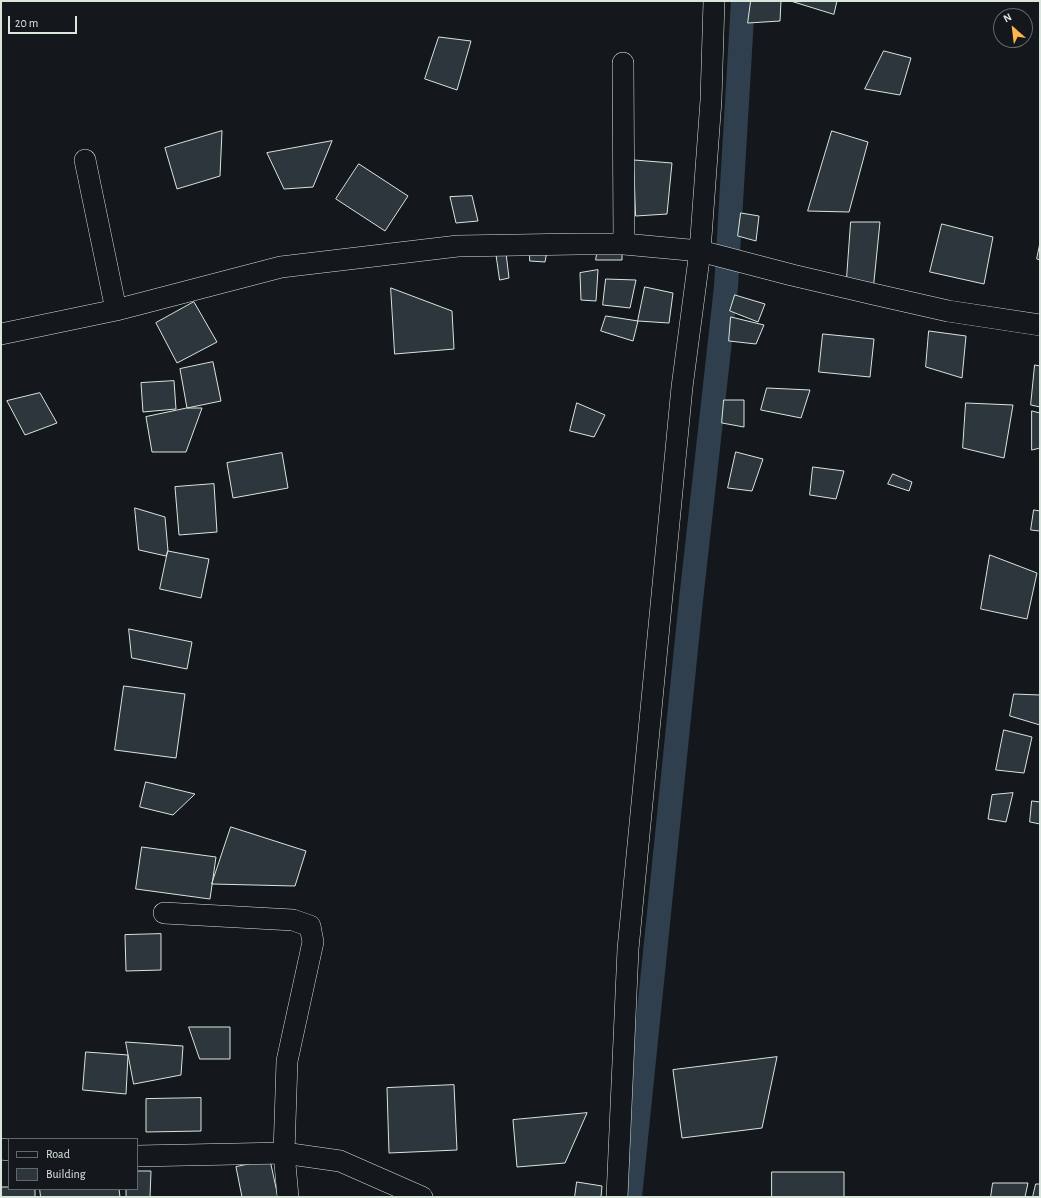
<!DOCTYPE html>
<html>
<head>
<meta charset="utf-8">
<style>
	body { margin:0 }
	#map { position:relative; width:1041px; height:1198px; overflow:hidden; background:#14181c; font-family:"Alegreya Sans",sans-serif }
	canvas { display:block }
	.frame { position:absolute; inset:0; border:2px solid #d8e6dc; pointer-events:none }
	.legend { position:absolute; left:8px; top:1138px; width:130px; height:52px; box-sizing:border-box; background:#14181c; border:1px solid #626a69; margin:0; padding:5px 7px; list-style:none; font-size:12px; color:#d8e6dc }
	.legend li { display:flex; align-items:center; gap:8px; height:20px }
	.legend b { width:20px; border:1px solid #626a69 }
	.north { position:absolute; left:993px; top:8px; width:40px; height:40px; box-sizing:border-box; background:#14181c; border:1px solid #626a69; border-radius:50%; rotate:332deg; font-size:11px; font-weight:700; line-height:16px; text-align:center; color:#d8e6dc }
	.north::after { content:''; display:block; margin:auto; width:14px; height:18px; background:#ffb74d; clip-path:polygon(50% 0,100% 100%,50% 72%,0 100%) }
	.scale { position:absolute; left:8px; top:16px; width:69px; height:18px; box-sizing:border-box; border:2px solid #d8e6dc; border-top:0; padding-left:5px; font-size:12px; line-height:14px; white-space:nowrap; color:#d8e6dc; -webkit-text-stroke:3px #14181c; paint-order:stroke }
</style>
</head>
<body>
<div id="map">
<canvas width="1041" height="1198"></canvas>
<div class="frame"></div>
<ul class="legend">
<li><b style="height:5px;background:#14181c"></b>Road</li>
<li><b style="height:11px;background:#2c363c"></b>Building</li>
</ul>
<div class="north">N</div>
<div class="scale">20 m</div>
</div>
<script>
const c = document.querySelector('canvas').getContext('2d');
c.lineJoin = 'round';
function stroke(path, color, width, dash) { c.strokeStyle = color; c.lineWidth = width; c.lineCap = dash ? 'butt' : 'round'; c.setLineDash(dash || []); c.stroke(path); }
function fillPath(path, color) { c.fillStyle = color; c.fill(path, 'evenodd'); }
const canal = new Path2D(`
	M630,1197l61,-597 35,-313 17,-286`);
const building = new Path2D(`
	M751,1h30l-1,20 -32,2z
	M791,1h46l-3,13z
	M439,37l32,4 -14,49 -32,-11z
	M884,51l27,7 -11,37 -35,-6z
	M222,131l-2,45 -43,13 -12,-41z
	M832,131l36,11 -19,70 -41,-1z
	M332,141l-19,46 -29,2 -17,-36z
	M634,160l38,3 -5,51 -31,2z
	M359,164l49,32 -23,35 -49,-32z
	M472,196l6,25 -22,2 -6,-26z
	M741,213l18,3 -3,25 -18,-5z
	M851,222h29l-7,69 -26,-14z
	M942,224l51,13 -9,47 -54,-12z
	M1040,243v17l-3,-1z
	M598,248h24v12h-26z
	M530,250l17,1 -2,11 -15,-1z
	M496,252l10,1 3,25 -9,2z
	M598,270l-2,31 -15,-1 -1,-27z
	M606,279l30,1 -6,28 -27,-3z
	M645,287l28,6 -4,30 -31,-2z
	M391,288l61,23 2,38 -59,5z
	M735,295l30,9 -7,18 -28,-11z
	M194,302l23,40 -40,21 -21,-40z
	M606,316l32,5 -5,20 -32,-10z
	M731,317l33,8 -8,19 -27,-3z
	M929,331l37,5 -4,42 -36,-11z
	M823,334l51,5 -4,38 -51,-5z
	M213,362l8,39 -34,7 -7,-39z
	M1035,365l5,1v41l-9,-2z
	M174,381l2,28 -33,3 -2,-29z
	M767,388l43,2 -9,28 -40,-8z
	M40,393l17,30 -32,12 -18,-34z
	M724,400h20v27l-22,-4z
	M577,403l28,12 -11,22 -24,-6z
	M966,403l47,2 -9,53 -41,-10z
	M187,408h15l-16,44h-34l-6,-35z
	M1032,411l8,2v35l-8,2z
	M736,452l27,7 -11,32 -24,-3z
	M282,453l6,35 -55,10 -6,-35z
	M813,467l31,4 -8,28 -26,-4z
	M893,474l19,8 -3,9 -21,-7z
	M214,484l3,48 -38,3 -4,-48z
	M135,508l30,9 3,34 -2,5 -27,-6z
	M1034,510l6,1v20l-9,-1z
	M168,551l41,8 -8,39 -41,-9z
	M990,555l47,18 -10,46 -46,-10z
	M129,629l63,13 -5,27 -55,-11z
	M124,686l61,8 -9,64 -61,-8z
	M1014,694l26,1v30l-30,-9z
	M1004,730l28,7 -8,36 -28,-3z
	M146,782l49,12 -22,21 -33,-8z
	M1013,793l-7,29 -18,-3 4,-24z
	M1032,801l8,1v22l-10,-2z
	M231,827l75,24 -11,35 -83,-2z
	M142,847l74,10 -6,42 -74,-10z
	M161,934v36l-35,1 -1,-36z
	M189,1027h41v32h-30z
	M126,1042l57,4 -2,29 -47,9z
	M86,1052l42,3 -2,39 -43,-4z
	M777,1057l-15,71 -80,10 -9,-68z
	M454,1085l3,65 -68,3 -2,-65z
	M201,1098v33l-55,1v-33z
	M587,1113l-22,50 -48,4 -4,-47z
	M270,1160l8,37h-36l-6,-30z
	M137,1171h14l-1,26h-24v-8h11z
	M772,1172h72v25h-72z
	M577,1182l25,4 -1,11h-26z
	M993,1183h35l-3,14h-34z
	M1036,1184h4v13h-7z
	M1,1187h8v2h26v8h-34z
	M40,1189h79l1,8h-79z`);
const street = new Path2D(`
	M623,63l1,181
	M85,160l31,150
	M1,334l115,-24 165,-43 177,-21 120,-2h46l76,7 92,24 81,19 75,17 92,14
	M164,913l129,7 17,6 3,16 -26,119 -3,92 4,44
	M1,1149l8,1
	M137,1156l147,-3 56,8 82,36
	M617,1197l11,-248 54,-562 18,-136 11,-151 3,-99`);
stroke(canal, '#2f3f4d', 24);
fillPath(building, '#2c363c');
stroke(building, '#d8e6dc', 1);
stroke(street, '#d8e6dc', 22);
stroke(street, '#14181c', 21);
</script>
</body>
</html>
